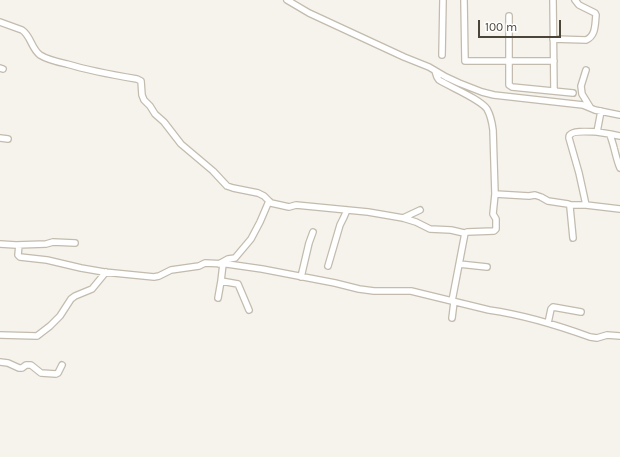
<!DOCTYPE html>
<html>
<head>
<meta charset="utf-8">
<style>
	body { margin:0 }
	#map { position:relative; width:620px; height:457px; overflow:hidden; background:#f6f3ec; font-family:Karla,sans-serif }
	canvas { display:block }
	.scale { position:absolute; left:478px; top:20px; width:83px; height:18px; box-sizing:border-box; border:2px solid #4b4439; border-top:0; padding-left:5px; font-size:12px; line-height:14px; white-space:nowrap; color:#4b4439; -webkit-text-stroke:3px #fff; paint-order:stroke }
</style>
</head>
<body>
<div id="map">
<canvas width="620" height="457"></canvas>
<div class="scale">100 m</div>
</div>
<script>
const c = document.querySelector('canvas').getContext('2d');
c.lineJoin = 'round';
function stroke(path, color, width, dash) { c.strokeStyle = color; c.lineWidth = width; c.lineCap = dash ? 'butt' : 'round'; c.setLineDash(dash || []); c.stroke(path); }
const minor = new Path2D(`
	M287,0l22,13 95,44 25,10 17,10 13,6 23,9 12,3 89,10 12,5 25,5
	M464,0l1,61h89
	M553,0l1,91
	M509,16v69l3,2 61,6
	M0,22l22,8c9,6 9,18 18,25 8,5 18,7 27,9 23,7 46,11 70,15l4,2 1,14 2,5 6,6 5,8 9,8 17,22 32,27 14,15 6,2 25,5 6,3 7,7 18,4 7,-2 72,7 35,6 13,4 14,7 21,1 13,3h1l-13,68
	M553,39l33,1c10,-4 9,-16 10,-25l-1,-2 -16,-8 -4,-5
	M442,55l1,-55
	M0,68l3,1
	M586,70l-5,16 1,8 8,13
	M435,71l2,6 2,3c11,7 41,19 48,29 4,7 5,13 6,21l2,64 34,2 6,-1 6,2 7,4 20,3 3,1
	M601,111l-4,21 13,2c1,5 3,9 4,14 2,7 3,13 6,20
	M610,134l10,2
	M0,138l8,1
	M586,205l-7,-32 -10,-35c0,-1 0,-3 1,-3 3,-5 21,-3 27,-3
	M403,218l17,-8
	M465,233l2,-1 27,-1 2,-2v-10l-3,-5 2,-20
	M573,238l-3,-31 1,-2h15l34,4
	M0,244l16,1 30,-1 7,-2 22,1
	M19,245l-1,10 2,2 27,3 34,8 23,4 50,5 5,-1 12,-6 28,-4 6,-3 22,1 35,5 73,14 24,6 15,2h37l78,19c35,5 68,15 101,27l7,1 10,-3 13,1
	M219,264l9,-5 7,-1 16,-19 9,-17 9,-21
	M223,264l-2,17 17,3 11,26
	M459,264l28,3
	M328,266l12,-41 4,-8 3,-7
	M301,277l8,-34 4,-11
	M218,298l3,-17
	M452,318l2,-16
	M548,323l3,-14 2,-2 28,5
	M0,335l37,1 13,-10 10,-10 11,-17 4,-3 17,-7 14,-17
	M0,362l8,1 11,5h3l4,-3h5l10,8 15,1 2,-1 4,-8`);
stroke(minor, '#c2bbae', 8);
stroke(minor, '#fff', 5.5);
</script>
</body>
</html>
